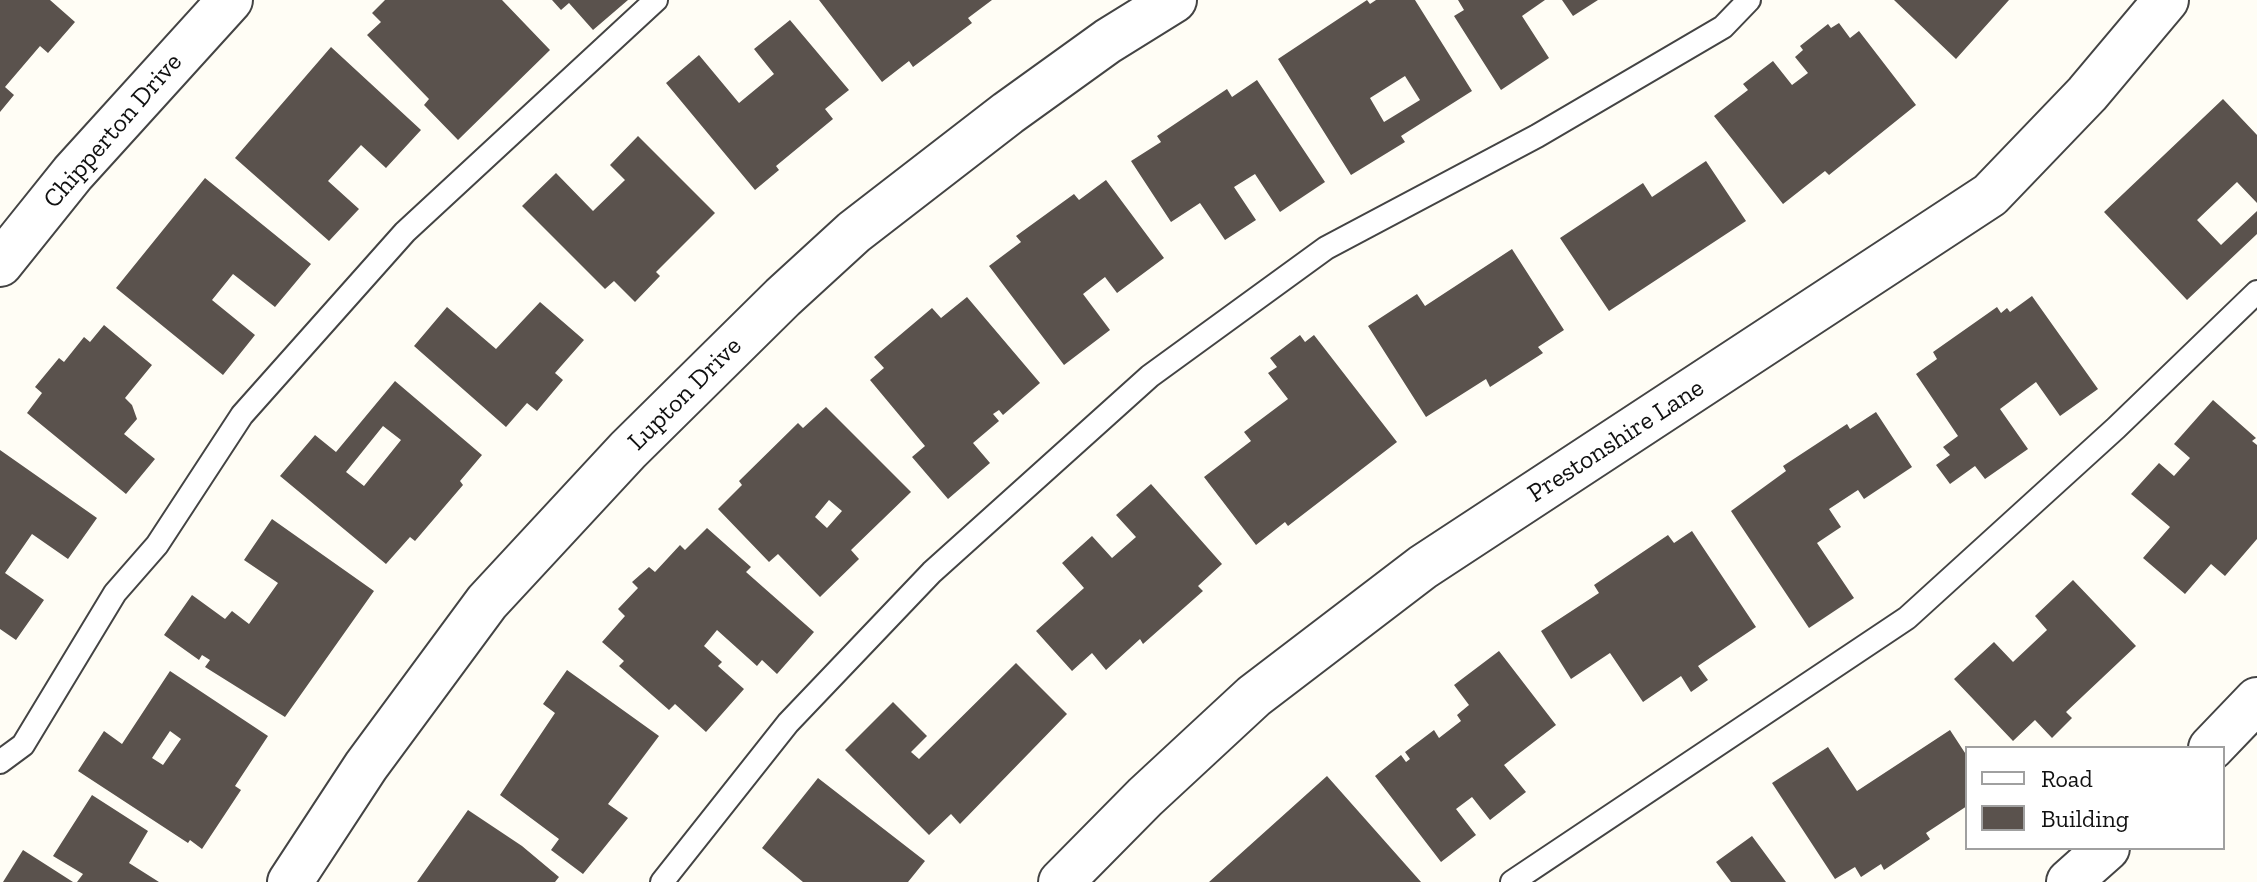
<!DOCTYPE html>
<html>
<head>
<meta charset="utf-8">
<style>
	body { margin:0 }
	#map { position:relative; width:2257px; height:882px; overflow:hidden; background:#fffdf5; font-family:"Zilla Slab",serif }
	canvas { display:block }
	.legend { position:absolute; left:1965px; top:746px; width:260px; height:104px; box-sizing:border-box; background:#fff; border:2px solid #a0a0a0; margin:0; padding:10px 14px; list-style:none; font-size:24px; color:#111 }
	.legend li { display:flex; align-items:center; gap:16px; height:40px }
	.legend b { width:40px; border:2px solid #a0a0a0 }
</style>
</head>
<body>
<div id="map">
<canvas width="2257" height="882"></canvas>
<ul class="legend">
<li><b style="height:10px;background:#fff"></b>Road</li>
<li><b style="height:22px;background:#5a524d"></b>Building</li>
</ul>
</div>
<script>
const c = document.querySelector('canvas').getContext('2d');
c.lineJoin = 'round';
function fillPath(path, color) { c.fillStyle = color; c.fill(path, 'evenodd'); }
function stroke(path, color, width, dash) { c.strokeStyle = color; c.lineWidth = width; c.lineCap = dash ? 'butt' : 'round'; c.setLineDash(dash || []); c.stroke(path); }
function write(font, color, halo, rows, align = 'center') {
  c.font = font + ' "Zilla Slab",serif'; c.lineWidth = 8; c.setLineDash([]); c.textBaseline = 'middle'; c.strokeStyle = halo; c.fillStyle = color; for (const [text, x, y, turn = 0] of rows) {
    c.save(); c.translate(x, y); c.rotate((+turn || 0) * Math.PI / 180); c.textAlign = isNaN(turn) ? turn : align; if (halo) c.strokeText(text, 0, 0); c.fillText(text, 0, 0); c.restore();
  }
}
const building = new Path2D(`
	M0,0h50l25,22 -27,31 -8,-7 -35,41 9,8 -14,17z
	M385,0h117l48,50 -92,90 -34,-35 5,-6 -62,-64 14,-13 -9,-9z
	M552,0h76l-35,30 -24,-27 -8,7z
	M819,0h173l-24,18 4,5 -59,44 -4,-6 -27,21z
	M1367,0l3,4 6,-4h39l57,91 -71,45 4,6 -54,33 -73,-116zM1405,76l15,24 -36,22 -14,-24z
	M1458,0h87l-23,16 27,42 -48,32 -47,-74 10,-6z
	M1562,0h36l-25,16z
	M1894,0h115l-53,59z
	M790,20l59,70 -24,19 8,10 -57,47 3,4 -24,20 -89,-107 33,-28 40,48 35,-29 -20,-25z
	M1839,23l11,15 9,-7 57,74 -87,70 -4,-4 -42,33 -69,-88 34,-26 -5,-6 30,-23 19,24 16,-12 -13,-16 8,-7 -3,-4 28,-22 3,4z
	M331,47l90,83 -35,38 -25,-23 -33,36 31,28 -30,32 -94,-83z
	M1257,80l68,102 -45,30 -25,-38 -21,13 22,33 -31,20 -25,-37 -29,19 -40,-61 30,-19 -4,-6 70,-47 5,8z
	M2223,99l34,36v68l-20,-21 -40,38 24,25 36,-34v23l-70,66 -83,-88z
	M638,136l77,77 -59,59 4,4 -25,26 -21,-21 -9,8 -83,-83 34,-33 37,38 32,-31 -15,-15z
	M1706,161l40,60 -137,90 -49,-73 83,-55 9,14z
	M205,178l106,86 -36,43 -42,-33 -21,26 43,35 -32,40 -107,-87z
	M1106,180l58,78 -47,35 -12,-16 -22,17 27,36 -46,35 -75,-99 32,-24 -5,-6 58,-42 5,6z
	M1512,249l52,81 -26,17 5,6 -53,34 -4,-8 -60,38 -58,-91 49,-32 8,12z
	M2032,296l66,93 -38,27 -24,-34 -36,27 28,40 -43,30 -10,-13 -25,18 -14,-19 14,-10 -7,-8 15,-11 -42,-62 21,-15 -4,-7 64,-45 4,6 6,-5 3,4z
	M967,297l73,86 -37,32 -4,-5 -6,4 6,7 -26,22 17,20 -42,36 -36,-42 13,-11 -55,-66 14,-12 -10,-11 58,-49 9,10z
	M540,302l44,38 -29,33 8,7 -26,31 -10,-8 -21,24 -92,-81 33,-39 49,42z
	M104,325l48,40 -27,33 7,7 5,14 -13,15 31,25 -29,35 -99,-81 15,-20 -7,-6 24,-29 5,4 20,-25 6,5z
	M1300,335l5,7 9,-7 83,107 -109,84 -3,-4 -29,23 -52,-68 47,-36 -7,-9 44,-33 -20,-26 9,-6 -7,-9z
	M395,381l87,74 -22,26 3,4 -48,56 -5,-4 -24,27 -106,-88 35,-41 21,17zM383,426l18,14 -37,46 -18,-14z
	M2213,400l43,38 -4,3 5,4v94l-32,37 -14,-12 -26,30 -42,-36 27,-31 -39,-33 28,-31 15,13 16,-18 -16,-14z
	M826,407l85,85 -60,58 8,9 -39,38 -42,-43 -9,8 -51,-53 24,-24 -3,-4 59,-58 5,5zM829,500l13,11 -15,17 -12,-11z
	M1876,412l36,55 -48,32 -6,-9 -29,19 12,18 -24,16 37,55 -45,30 -78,-117 55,-40 -3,-5 64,-42 3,5z
	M0,450l97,68 -29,41 -36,-25 -27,39 39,27 -28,40 -16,-11z
	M1151,484l71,80 -24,22 5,5 -60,53 -3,-5 -34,31 -14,-17 -20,18 -36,-40 48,-43 -22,-25 30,-27 20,22 24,-21 -20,-22z
	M272,519l102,72 -89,126 -80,-50 5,-7 -8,-5 -3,5 -35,-25 28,-40 33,24 7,-8 17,13 29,-41 -34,-23z
	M707,528l44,39 -5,5 68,60 -37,42 -15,-14 -5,6 -40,-36 -13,16 18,16 -4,4 26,23 -38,43 -31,-28 -6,6 -50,-44 5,-5 -22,-19 23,-26 -7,-7 20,-21 -6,-6 17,-15 6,5 25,-27 5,5z
	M1692,531l64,96 -58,39 10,14 -17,12 -10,-16 -38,26 -33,-49 -39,26 -30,-48 58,-38 -5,-8 74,-50 6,8z
	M2073,580l63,66 -70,66 6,6 -20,20 -17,-18 -22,21 -59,-62 40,-37 19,20 34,-32 -12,-14z
	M1499,651l57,74 -52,40 22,27 -36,28 -18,-23 -16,12 20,26 -35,27 -66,-86 26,-21 5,7 4,-3 -5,-7 29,-22 5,8 22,-17 -4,-6 12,-10 -15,-20z
	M1016,663l51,51 -107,110 -9,-10 -22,21 -84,-85 48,-48 34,34 -16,16 8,7z
	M567,670l92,66 -51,68 20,14 -45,56 -32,-24 8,-11 -59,-44 55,-82 -12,-9z
	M170,671l98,65 -33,50 6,4 -39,59 -12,-9 -2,3 -110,-72 26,-40 18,13zM170,731l11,8 -18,26 -11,-7z
	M1950,730l17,26v50l-41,27 4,6 -46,31 -3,-6 -20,13 -6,-10 -20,12 -63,-96 56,-36 29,44z
	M1327,776l94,106h-212z
	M818,778l107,83 -17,21h-105l-41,-34z
	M92,795l56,36 -19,32 30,19h-82l6,-8 -30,-18z
	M468,810l54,36 37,31 -4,5h-138z
	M1752,836l34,46h-55l-15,-20z
	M23,850l50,32h-70z`);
const service = new Path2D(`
	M0,762l23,-17 92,-152 42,-48 85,-130 163,-183 251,-232
	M662,882l126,-159 144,-151 218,-196 176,-128 211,-112 186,-109 26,-27
	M1512,882l395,-264 209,-190 141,-136`);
const minor = new Path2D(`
	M0,264l73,-91 157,-173
	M2211,748l46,-48
	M290,882l76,-116 121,-164 141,-152 155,-153 71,-65 154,-119 100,-72 66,-41
	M1061,882l84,-85 109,-101 169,-129 567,-372 97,-101 79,-94
	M2069,882l38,-34`);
const streetNames = [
	["Chipperton Drive",113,131,-49],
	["Lupton Drive",685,394,-45],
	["Prestonshire Lane",1616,441,-33]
];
fillPath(building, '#5a524d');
stroke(service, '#444', 26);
stroke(minor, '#444', 48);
stroke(service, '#fff', 22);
stroke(minor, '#fff', 44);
write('26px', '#111', '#fff', streetNames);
</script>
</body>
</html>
